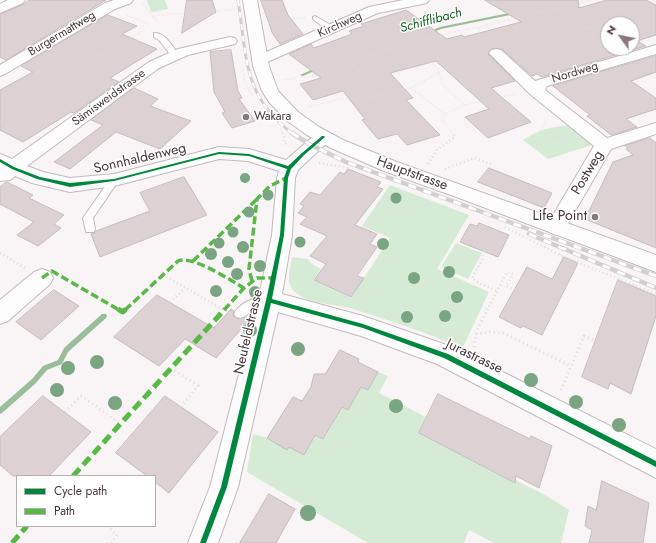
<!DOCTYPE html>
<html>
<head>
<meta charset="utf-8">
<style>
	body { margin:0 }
	#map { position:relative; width:656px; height:543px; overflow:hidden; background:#f9f4f5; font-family:Jost,sans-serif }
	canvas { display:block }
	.legend { position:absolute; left:16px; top:475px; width:140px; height:52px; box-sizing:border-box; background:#fff; border:1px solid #b5afb0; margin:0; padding:5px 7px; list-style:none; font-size:12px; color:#47373a }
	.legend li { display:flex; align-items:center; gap:8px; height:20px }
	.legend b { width:20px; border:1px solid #b5afb0 }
	.north { position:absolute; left:600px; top:16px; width:40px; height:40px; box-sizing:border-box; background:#fff; border:1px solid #b5afb0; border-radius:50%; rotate:303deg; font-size:11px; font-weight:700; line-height:16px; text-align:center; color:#47373a }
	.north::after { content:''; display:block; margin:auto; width:14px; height:18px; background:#85797b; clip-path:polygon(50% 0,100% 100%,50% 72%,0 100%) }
</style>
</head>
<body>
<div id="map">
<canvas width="656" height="543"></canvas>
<ul class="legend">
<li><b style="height:5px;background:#00873e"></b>Cycle path</li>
<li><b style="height:5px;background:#58b947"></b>Path</li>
</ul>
<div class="north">N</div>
</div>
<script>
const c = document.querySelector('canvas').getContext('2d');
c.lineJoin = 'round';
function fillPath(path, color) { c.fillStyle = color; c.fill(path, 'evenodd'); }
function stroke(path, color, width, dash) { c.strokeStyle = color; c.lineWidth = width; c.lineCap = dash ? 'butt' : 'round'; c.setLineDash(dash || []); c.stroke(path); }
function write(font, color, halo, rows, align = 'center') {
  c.font = font + ' Jost,sans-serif'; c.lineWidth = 3; c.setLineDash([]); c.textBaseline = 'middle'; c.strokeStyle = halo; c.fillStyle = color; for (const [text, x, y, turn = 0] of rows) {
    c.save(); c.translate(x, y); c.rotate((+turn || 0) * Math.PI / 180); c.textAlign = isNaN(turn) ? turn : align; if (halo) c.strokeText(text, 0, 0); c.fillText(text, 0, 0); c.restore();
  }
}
const green = new Path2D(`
	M147,0h18l3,9 -17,3z
	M574,125l21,19 -47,15 -25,-19c20,-12 28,-13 51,-15z
	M390,185l79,30 -32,54 52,23 -27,57c-34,-17 -72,-28 -109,-40 -16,-5 -46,-5 -58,-17 -10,-9 -5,-23 -3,-35l16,2 4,5 9,5 -8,11 38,18 39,-60 -28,-12z
	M456,243l26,10 -14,26 -27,-12z
	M378,372l10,4 -9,17 47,24 -7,16 95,50 1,-3 32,16 22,14 -8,33h-67l-25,-13 -5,13h-96l-121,-71 6,-38 14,4 20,12 2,-3 15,7 11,-19 9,4 18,-32 6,3 13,-23 7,3z`);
const stream = new Path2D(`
	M514,12h1v2l-74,15 -13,5 -2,-1 14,-6z
	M318,67l3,1 -18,8 -3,-1z
	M102,314h4l1,2 -1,2 -38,34 -6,12 -15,6 -11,13 -34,30 -2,1v-7l32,-28 11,-13 15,-6 6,-12z`);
const building = new Path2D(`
	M29,0h77l-100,60 -6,-3v-43l24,-10z
	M187,0h25l4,12 -34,21z
	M261,0h21l6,15 15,19 -23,10 -7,-10z
	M485,0h93l1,8 28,-8h39l10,5v30l-19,6 9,5 -104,31 -5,-3 -5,2 -30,-27h-11l-3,5 27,27 -24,7 40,34 -43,16 -23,-21 24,-8 -53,-48 -46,12 23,25 -7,2 34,35 -33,10 -10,-11 -19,5 -16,-19 3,-1 -22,-28 -30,9 -13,-16 21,-6 -32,-24 22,-10 3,4 38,-14 -3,-3 15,-5 -3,-2 45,-14 41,29 15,-4 2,2 57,-15zM608,24h24v24h-24z
	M108,15l29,11 -15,8 35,15 -47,29 9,4 -45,31 -3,-1 -48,30 -23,-12v-40l33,-18 -12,-6z
	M231,50l7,41 4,7 -3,1 16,22 -23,7 -10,-15 3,-1 -11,-20 -4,-40z
	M656,56v16l-25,9 25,17v11l-30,10 11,8 -26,8 -24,-19 3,-1 -37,-29z
	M134,88l24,11 -8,7 41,15 -31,28 -44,-17 -46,37 -16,-7 49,-37 -12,-5z
	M650,138l6,5v105l-71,-29 28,-57 20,-7 -7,-6 2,-1 -3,-2z
	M489,168l63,25 -8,15 -66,-26z
	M348,169l33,13 -4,5 6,2 -28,36 22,9 -7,10 7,3 -20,29 7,2 -13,19 -37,-17 12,-16 -16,-8 17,-20 -27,-12 7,-7 -9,-4 6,-7 -4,-2 10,-12 10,3 20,-23 4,2z
	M184,177l23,38 -107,42 -9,-23 4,-1 1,-2 54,-20 -10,-18z
	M7,182l26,13 -4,3 35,17 -10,9 7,4 -23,18 -21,-11 17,-13 -34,-18v-17z
	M479,223l30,12 -11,22 -38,-15 10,-18 7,2z
	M564,257l14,6 -36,72 -19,-9 -2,2 -22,-11 28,-50 25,12z
	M618,280l38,16v20l-25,78 -21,-11 -2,6 -26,-12z
	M54,290l25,16 -38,34 -25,-18z
	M157,295l57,33 17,-19 3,2 -1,4 3,3 10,-1 3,3 -33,38 -31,-19 -26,27 -45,-29z
	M340,350l19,9 -1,3 20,10 -10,18 -7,-3 -13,23 -6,-3 -19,32 -8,-4 -11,20 -15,-8 -2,3 -20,-12 26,-41 9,4 9,-14 3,-13h11z
	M438,394l92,45 1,-3 21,10 -13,42 -23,-12 -1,7 -96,-50z
	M43,396l48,36 -42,44h-36l-13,-11v-28z
	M165,396l53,36 -49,61 -14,-11v-6h-8l-31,-23z
	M602,481l47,22 -6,40h-54l3,-13 -7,-4 3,-20 8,4z
	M269,494l26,15 -19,34h-36z`);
const pathFar2 = new Path2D(`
	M653,0l3,2
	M142,3l17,21
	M558,9l31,21 19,-6
	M149,13l13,-2
	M127,15l23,10
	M152,16l84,-7
	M270,24l35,-7
	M609,24l47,-14
	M75,43l28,13
	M486,43l-6,-5 -1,-11 113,-27
	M410,44l26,23 3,6 -28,15
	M514,48l72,-20
	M351,63l30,32
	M243,69l1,12 8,14
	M17,79l27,14
	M283,80c19,-3 41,-4 60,-12 8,-4 15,-9 24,-12 37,-12 74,-22 112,-29
	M465,105l-22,-20 -4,-12 11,-6 32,-9
	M309,107l31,-8h28l34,-10 9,-1 34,26
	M544,119l2,3 -5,8 6,4
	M0,121l146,-92
	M280,129l3,5
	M453,134l-11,-14 3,-6 20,-9 51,-11`);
const pathFar1 = new Path2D(`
	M282,133l3,5 -1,5 2,1
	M545,133l6,3 20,5
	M319,163l30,5
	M428,164l9,-14 16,-12 2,-2 -3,-3
	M445,169l29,-11 17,6
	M505,227l55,28 96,39
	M484,251l-2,9 -10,18 7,5 18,8
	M0,253l25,15
	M560,255l4,-9
	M163,275l61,35
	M634,285l2,-8
	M616,287l3,-8
	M170,302l15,-14
	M487,310l20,-38 6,2 -7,12 8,4`);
const path = new Path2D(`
	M222,309l2,1
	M476,334l14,-2 13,1 68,33
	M474,347l3,-17 11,-21
	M171,368l27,18 -17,21
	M561,390l23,-54 11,5
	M65,412l16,-16 40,28
	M107,526l10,9 -6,8`);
const lane = new Path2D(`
	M315,16l19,11v4h-6l-15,-12v-2z
	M154,33c11,-1 19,14 25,22l-1,2h-6l-13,-17 -5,-3z
	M114,177l5,3 -26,38 2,11 -1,3h-8l-3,-14 28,-40z
	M269,295l4,2 2,3 -2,3c-4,2 -9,2 -14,3 -8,3 -14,15 -23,11l-2,-3c6,-12 22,-17 35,-19z`);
const street = new Path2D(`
	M8,0h17l-2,3 -23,10v-9z
	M114,0h19l-2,3 -16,6 -110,65 -5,2v-11l105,-62z
	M403,0h26l-2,3 -49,10 -113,50 -5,2 -5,-2 -3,-3 3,-3 114,-50z
	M230,37l5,1 2,3 -2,3 -47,11 -29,13 -132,98 16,6 27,6 44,-4 105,-27 30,2 37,11 31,-27 6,-2 6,2 3,4 -3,4 -31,29 -3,8 -3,57 -10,59 81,22 92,32 201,101v29l-219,-114 -76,-28 -83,-24 -40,175 -20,56h-30l22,-56 49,-191 13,-61 5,-57 2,-7 -31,-10 -29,-2 -105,27 -44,6 -38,-9 -17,-7 -5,4 -10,1v-27l12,5 137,-97 29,-13z
	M656,45v9l-109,32 -2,4 62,48 49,-15v11l-45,15 -48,83 -7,3 -7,-3 -3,-5 48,-81 -64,-52 -41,-41 2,-3 5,-1 5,1 34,31z
	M42,269l8,3 3,6 -3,6 -42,37 -8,3v-24l34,-28z`);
const secondary = new Path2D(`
	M243,0h14l12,66 9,25 20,21 21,15 24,13 54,22 259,93v17l-197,-74 -75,-27 -53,-23 -24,-13 -21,-15 -17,-18 -7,-11 -9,-25z`);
const railFar1 = new Path2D(`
	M238,0c9,56 4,96 55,134`);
const rail = new Path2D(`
	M292,133l17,11 37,18 310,114
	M529,234l127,54`);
const quietFar1 = new Path2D(`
	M193,261l64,-62
	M42,278l10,-7 67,39
	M252,281l-3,-12 8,-70 13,-13 16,-8
	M125,310l53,-49c15,-6 52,19 66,27
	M224,310l20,-22 13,-10h17`);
const quiet = new Path2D(`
	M118,309l5,3 3,-3
	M73,476l152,-167
	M12,543l15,-17`);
const cycleway = new Path2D(`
	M322,136h2l1,1 -21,18 -13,14 -3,9 -4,57 -12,64 91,25 85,30 208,107v6l-212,-109 -81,-30 -92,-25 -44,184 -21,56h-6l21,-56 46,-191 13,-61 4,-57 3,-9 -38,-13 -30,-2 -105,27 -44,6 -33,-8 -25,-10 -12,-7v-3l14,8 26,10 30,6 44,-4 105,-27 30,2 39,12 14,-13z`);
const trees = [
	[245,178,5],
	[268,195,5.5],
	[396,198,5.5],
	[249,212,5.5],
	[233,232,5.5],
	[300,242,5.5],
	[219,243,5.5],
	[383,244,6],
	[243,247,6],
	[211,254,6],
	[228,262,6],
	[260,266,6],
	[449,272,6],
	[237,274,6],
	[414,278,6],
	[216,291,6],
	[255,292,6],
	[457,297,6],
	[445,316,6],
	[407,317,6],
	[250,330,7],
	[298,349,7],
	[97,362,7],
	[68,368,7],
	[531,380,7],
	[57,390,7],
	[576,402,7],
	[115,403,7],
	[396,406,7],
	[619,425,7],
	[308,513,8]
];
const markers = [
	[246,117,4,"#85797b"],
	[595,217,4,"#85797b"]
];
const farStreetnames = [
	["Kirchweg",340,25,-24],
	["Burgermattweg",62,34,-31],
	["Nordweg",575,73,-17],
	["Sämisweidstrasse",109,98,-36]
];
const farPoinames = [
	["Wakara",254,117]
];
const farWaternames = [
	["Schifflibach",431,21,-15]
];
const streetNames = [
	["Sonnhaldenweg",140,159,-13],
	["Postweg",588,173,-59],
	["Hauptstrasse",412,174,20],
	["Neufeldstrasse",249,332,-77],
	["Jurastrasse",474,357,26]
];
const poiNames = [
	["Life Point",587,217]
];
fillPath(green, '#d5ebd5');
fillPath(stream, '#99be99');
fillPath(building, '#dcd2d3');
stroke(building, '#c6bcbf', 1);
stroke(lane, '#c4babc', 2);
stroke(street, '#c4babc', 2);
stroke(secondary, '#c4babc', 2);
stroke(pathFar2, '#dfdddd', 1.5, [0.5, 2]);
stroke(pathFar1, '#dfdddd', 2.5, [1, 3]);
stroke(path, '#dfdddd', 3, [1, 3.5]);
fillPath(lane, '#fefdfe');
fillPath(street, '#fefdfe');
fillPath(secondary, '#fefdfe');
stroke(railFar1, '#d1cfcf', 3);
stroke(rail, '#d1cfcf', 4.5);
stroke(railFar1, '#fff', 2, [6]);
stroke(rail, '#fff', 3, [8]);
stroke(quietFar1, '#58b947', 3.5, [8, 3.5]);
stroke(quiet, '#58b947', 5, [10, 5]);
fillPath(cycleway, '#00873e');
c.fillStyle = '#7aa581';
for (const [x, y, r] of trees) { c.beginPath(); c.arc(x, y, r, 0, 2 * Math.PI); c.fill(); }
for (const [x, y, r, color] of markers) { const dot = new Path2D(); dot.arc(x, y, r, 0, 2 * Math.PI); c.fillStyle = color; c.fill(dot); stroke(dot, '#fff', 1.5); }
write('12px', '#47373a', '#fff', farStreetnames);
write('12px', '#47373a', '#fff', farPoinames, 'left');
write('italic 13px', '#106220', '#fff', farWaternames);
write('14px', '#47373a', '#fff', streetNames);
write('14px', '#47373a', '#fff', poiNames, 'right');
</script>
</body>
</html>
